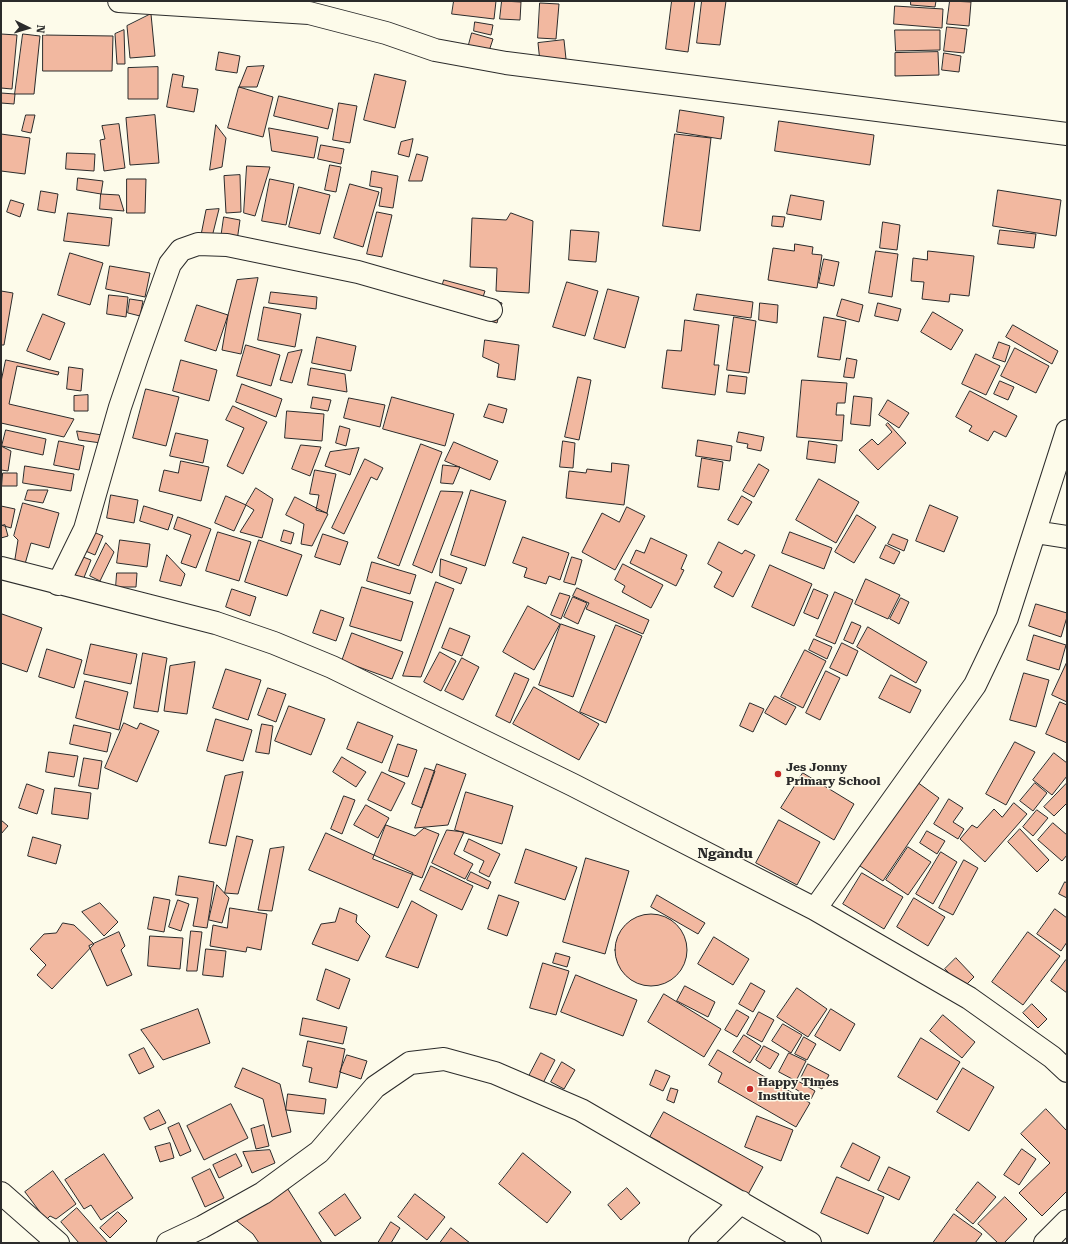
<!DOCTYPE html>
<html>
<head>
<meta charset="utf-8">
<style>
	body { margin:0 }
	#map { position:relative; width:1068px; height:1244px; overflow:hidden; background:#fdfbea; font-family:"Roboto Serif",serif }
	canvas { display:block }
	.frame { position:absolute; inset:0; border:2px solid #2b2b2b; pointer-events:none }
	.north { position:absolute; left:8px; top:8px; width:40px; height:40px; -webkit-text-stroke:3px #fdfbea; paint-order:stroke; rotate:95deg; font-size:11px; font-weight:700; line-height:16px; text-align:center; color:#2b2b2b }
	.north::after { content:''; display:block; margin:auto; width:14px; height:18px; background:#2b2b2b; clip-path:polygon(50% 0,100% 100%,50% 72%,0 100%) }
</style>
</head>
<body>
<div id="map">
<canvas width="1068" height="1244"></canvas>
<div class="frame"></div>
<div class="north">N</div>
</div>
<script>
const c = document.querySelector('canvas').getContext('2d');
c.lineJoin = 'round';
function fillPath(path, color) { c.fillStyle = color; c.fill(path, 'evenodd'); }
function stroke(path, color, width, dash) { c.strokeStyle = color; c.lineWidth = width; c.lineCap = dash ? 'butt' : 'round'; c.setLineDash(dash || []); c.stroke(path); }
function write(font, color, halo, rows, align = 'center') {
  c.font = font + ' "Roboto Serif",serif'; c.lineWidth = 3; c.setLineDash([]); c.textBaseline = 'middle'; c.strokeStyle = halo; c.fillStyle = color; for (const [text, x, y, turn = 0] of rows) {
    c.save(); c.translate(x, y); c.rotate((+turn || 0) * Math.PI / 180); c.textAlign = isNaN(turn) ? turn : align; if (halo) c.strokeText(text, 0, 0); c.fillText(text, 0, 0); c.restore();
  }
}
const building = new Path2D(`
	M454,1h42l-2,18 -42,-5z
	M502,1l19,1 -1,18 -20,-1z
	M672,1h23l-7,51 -22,-3z
	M702,1h24l-6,44 -23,-2z
	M911,1h25l-1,6 -24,-2z
	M950,1l21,1 -2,24 -22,-2z
	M540,3l19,1 -3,35 -18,-1z
	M895,6l48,3 -1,19 -48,-4z
	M151,14l4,42 -25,2 -3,-32z
	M475,22l18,3 -2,10 -17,-4z
	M947,27l20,2 -3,24 -20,-2z
	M124,30l1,34h-8l-2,-30z
	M895,30h45v20l-44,1z
	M472,33l21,6 -5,15 -20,-6z
	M1,34l16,1 -5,54 -11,-1z
	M23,34l17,2 -6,58h-19z
	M43,35l70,1 -1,35h-69z
	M564,40l2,19 -26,3 -2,-19z
	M219,52l21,4 -3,17 -21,-3z
	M938,52l1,23 -44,1v-23z
	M944,53l17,3 -2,16 -17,-2z
	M264,66l-7,21h-18l8,-20z
	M158,67v32h-30v-31z
	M173,74l11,2 -2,11 16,2 -4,23 -27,-5z
	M375,74l31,7 -11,47 -31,-8z
	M239,87l34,10 -10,40 -35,-9z
	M1,93l14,1 -1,10 -13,-1z
	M279,96l54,13 -5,20 -54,-13z
	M339,103l18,3 -7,37 -17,-3z
	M680,110l44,7 -3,22 -44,-7z
	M26,115h9l-4,18 -9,-2z
	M155,115l4,48 -29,2 -4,-47z
	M779,121l95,14 -4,30 -95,-14z
	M119,124l6,44 -21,3 -4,-31 5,-1 -3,-13z
	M216,125l10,13 -4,29 -12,3z
	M269,128l49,9 -4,21 -42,-7z
	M1,134l29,4 -5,36 -24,-3z
	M675,134l36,4 -11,93 -37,-5z
	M413,139l-4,18 -11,-3 3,-12z
	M321,145l23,4 -3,15 -23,-5z
	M67,153l28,1 -1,17 -28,-2z
	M417,154l11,3 -6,24h-13z
	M330,165l11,2 -5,25 -11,-2z
	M247,166l23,1 -15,49 -11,-3z
	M372,171l26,5 -5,32 -14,-2 3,-18 -12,-2z
	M240,175l1,37 -15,1 -2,-37z
	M78,178l25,3 -2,13 -24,-4z
	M127,179h19l-1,34h-18z
	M270,179l24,5 -8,41 -24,-4z
	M350,184l29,8 -16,55 -29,-9z
	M299,187l31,8 -10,39 -31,-7z
	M998,190l63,10 -5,36 -63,-10z
	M41,191l17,3 -3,19 -17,-3z
	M101,194l18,1 5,16 -24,-2z
	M791,195l33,6 -3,19 -34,-6z
	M11,200l13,4 -4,13 -13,-5z
	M219,209l-7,28 -11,-2 5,-25z
	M377,212l15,3 -10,42 -15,-3z
	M68,213l44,5 -3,28 -45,-5z
	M511,213l22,8 -4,72 -33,-2 1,-23 -27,-1 2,-49 34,2z
	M773,216l12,1 -2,10 -11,-1z
	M224,217l16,3 -3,21 -16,-3z
	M883,222l17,3 -3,25 -17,-2z
	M571,230l28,2 -3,30 -27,-2z
	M1000,230l36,4 -2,14 -36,-4z
	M795,244l18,3 -1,7 10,1 -5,33 -49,-8 5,-32 21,3z
	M876,251l22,3 -6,43 -23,-4z
	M928,251l46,5 -5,40 -19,-2 -1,8 -27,-3 2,-17 -13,-1 2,-23 14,2z
	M70,253l33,10 -13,42 -32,-10z
	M824,259l15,3 -5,24 -15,-3z
	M110,266l40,7 -5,24 -39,-8z
	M258,278l-17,76 -19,-4 6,-35 9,-35z
	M444,280l41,11 -2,6 19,6 -5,20 -60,-17z
	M567,282l31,9 -13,45 -32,-9z
	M608,289l31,8 -14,51 -31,-9z
	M1,291l12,2 -9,52h-3z
	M271,292l46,5 -1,12 -47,-6z
	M697,294l56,8 -2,16 -57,-8z
	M109,295l19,2 -2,20 -19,-3z
	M130,299l13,2 -3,15 -12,-3z
	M842,299l21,6 -4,17 -22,-6z
	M760,303l18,2 -1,18 -18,-3z
	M878,303l23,6 -3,12 -23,-5z
	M197,305l31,10 -12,36 -31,-10z
	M264,307l37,7 -6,33 -37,-7z
	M933,312l30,18 -12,20 -30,-18z
	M43,314l22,9 -15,37 -23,-9z
	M734,317l22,4 -7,52 -22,-3z
	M824,317l22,4 -6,39 -22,-3z
	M685,320l34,5 -5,40h5l-4,30 -53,-7 5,-38 14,1z
	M1013,325l45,26 -6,13 -46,-27z
	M317,337l39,9 -5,25 -39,-8z
	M485,340l34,5 -4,35 -18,-3 2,-13 -16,-7z
	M999,342l11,4 -5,16 -12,-4z
	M246,345l34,10 -9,31 -34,-10z
	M1015,348l34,18 -13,27 -35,-17z
	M302,350l-10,33 -12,-3 8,-27z
	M976,354l24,12 -14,29 -24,-11z
	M847,358l10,2 -3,18 -10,-1z
	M6,360l53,12 -1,3 -41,-9 -8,38 65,15 -10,18 -63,-14v-41z
	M181,360l36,10 -8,31 -36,-10z
	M69,367l14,2 -2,22 -14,-2z
	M311,368l34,6 2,18 -39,-7z
	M729,375l18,2 -2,17 -18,-2z
	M578,377l13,3 -12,60 -14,-3z
	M802,380l45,3 -2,20h-8l-1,12h8l-2,26 -45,-4z
	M1000,381l14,6 -6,13 -14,-6z
	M242,384l40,15 -6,18 -40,-15z
	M146,389l33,8 -13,49 -33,-8z
	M970,391l47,25 -11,21 -12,-6 -6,10 -19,-10 3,-5 -16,-9z
	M88,395v16h-14v-15z
	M854,396l18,2 -2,28 -19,-2z
	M313,397l18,3 -3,11 -17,-3z
	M392,397l62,17 -9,32 -62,-17z
	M349,398l36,7 -5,22 -36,-9z
	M888,400l21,13 -10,15 -20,-13z
	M489,404l18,5 -4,14 -19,-6z
	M233,406l34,16 -24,52 -16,-8 17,-38 -18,-8z
	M287,411l37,3 -2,27 -37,-3z
	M888,423l18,20 -28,27 -19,-20 13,-11 6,6 14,-13 -6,-7z
	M340,426l10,3 -4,17 -10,-3z
	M6,430l40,9 -3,16 -41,-9z
	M77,431l25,4 -1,8 -22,-3z
	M739,432l25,5 -3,14 -14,-3 1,-4 -11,-2z
	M176,433l32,7 -5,23 -33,-7z
	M698,440l34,6 -2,15 -34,-5z
	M59,441l25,5 -5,24 -25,-5z
	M563,441l12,2 -2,25 -13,-1z
	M809,441l28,4 -2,18 -28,-4z
	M454,442l44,19 -8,19 -45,-19z
	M421,444l21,8 -43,114 -21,-8z
	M301,445l20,2 -11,29 -18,-7z
	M1,446l10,5 -3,20 -7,-1z
	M359,448l-9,27 -25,-9 5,-14z
	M702,458l21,4 -4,28 -21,-3z
	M365,459l18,9 -6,12 -6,-3 -27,57 -12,-6z
	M181,461l28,6 -8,34 -42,-10 5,-21 14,3z
	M612,463l17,2 -5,40 -58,-7 3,-27 17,2 1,-4 24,3z
	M759,464l10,6 -15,27 -11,-6z
	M443,465l17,2 -7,17 -12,-1z
	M25,466l49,8 -3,17 -48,-8z
	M315,470l21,4 -9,39 -11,-3 3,-15 -9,-1z
	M3,473h14v13h-15z
	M819,479l40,23 -23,41 -40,-23z
	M256,488l17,11 -11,39 -22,-6 14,-22 -8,-5z
	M28,490h20l-5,13 -18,-3z
	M471,490l35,11 -21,65 -34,-11z
	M441,491l22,1 -31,81 -19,-8z
	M111,495l27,5 -4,23 -27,-5z
	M226,496l20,9 -12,26 -19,-8z
	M742,496l10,6 -14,23 -10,-5z
	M295,497l33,17 -16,32 -11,-2 3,-20 -18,-9z
	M23,503l36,10 -10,35 -18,-5 -6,21 -11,1 4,-25 -4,-4z
	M930,505l28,12 -14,35 -28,-11z
	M1,506l14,3 -4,19 -10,-3z
	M144,506l29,9 -5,15 -28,-9z
	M627,507l18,9 -30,54 -33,-18 20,-39 17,9z
	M857,515l19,12 -22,36 -19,-11z
	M178,517l33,12 -15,39 -15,-5 10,-28 -17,-6z
	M5,525l3,11 -7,2v-12z
	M284,530l10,3 -3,11 -10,-3z
	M91,531l12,5 -8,19 -12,-5z
	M218,532l33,10 -12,39 -33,-10z
	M790,532l42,16 -8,21 -42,-16z
	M323,534l25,8 -8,23 -25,-8z
	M893,534l15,6 -4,11 -16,-7z
	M523,537l46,16 -9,27 -11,-4 -3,8 -22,-7 3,-9 -14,-5z
	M651,538l36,17 -6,14 3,1 -8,16 -46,-23 6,-13 8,3z
	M120,540l30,4 -3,23 -30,-4z
	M259,540l43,15 -15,41 -42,-14z
	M719,542l23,12 3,-4 10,5 -22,42 -19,-10 8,-15 -14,-8z
	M106,543l8,9 -14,29 -10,-5z
	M886,545l14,7 -6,12 -14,-6z
	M78,555l13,5 -10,25 -13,-6z
	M167,555l18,19 -4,12 -21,-5z
	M572,557l10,3 -7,25 -11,-3z
	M441,559l26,9 -6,16 -21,-8z
	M372,562l44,13 -6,19 -43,-13z
	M623,564l40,21 -12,23 -29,-16 3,-6 -10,-6z
	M770,565l42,19 -18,42 -42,-19z
	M117,573h20l-1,14h-20z
	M866,579l34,16 -12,24 -33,-15z
	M436,582l18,7 -33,88 -18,-1z
	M362,587l51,15 -12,39 -51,-15z
	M577,588l72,32 -6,14 -57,-25 3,-6 -16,-7z
	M232,589l24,8 -6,19 -24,-9z
	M814,589l14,6 -10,24 -14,-6z
	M835,592l18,8 -18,44 -19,-8z
	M560,593l10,3 -9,23 -10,-4z
	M573,597l14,6 -9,21 -14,-7z
	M901,598l8,4 -10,22 -9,-5z
	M1036,604l31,9v4l-6,20 -32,-11z
	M528,606l32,18 -26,46 -31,-18z
	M321,610l23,8 -8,23 -23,-8z
	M2,614l40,14 -15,44 -26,-9v-45z
	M852,622l9,4 -8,18 -9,-4z
	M561,624l34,12 -22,61 -34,-12z
	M616,625l26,11 -36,87 -26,-11z
	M868,627l59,35 -11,21 -59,-36z
	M450,628l20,8 -8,20 -20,-8z
	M352,633l51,19 -11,27 -50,-18z
	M1034,635l32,10 -7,25 -32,-10z
	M814,639l18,8 -5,12 -18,-9z
	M842,643l16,8 -11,25 -17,-8z
	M91,644l46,10 -6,30 -47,-10z
	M47,649l35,11 -8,28 -35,-11z
	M805,650l21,11 -23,47 -22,-11z
	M440,652l16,9 -15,30 -17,-9z
	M143,653l24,5 -9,54 -24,-4z
	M462,658l17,9 -16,33 -18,-9z
	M195,662l-8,52 -23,-3 6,-45z
	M1067,662v40l-15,-7z
	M226,669l35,11 -13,40 -35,-12z
	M826,671l14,7 -20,42 -14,-7z
	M515,673l14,6 -19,44 -14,-7z
	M1024,673l25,7 -13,47 -26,-7z
	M891,675l30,15 -11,23 -31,-15z
	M85,681l43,11 -9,38 -43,-12z
	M534,687l65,37 -20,36 -66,-36z
	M268,688l18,6 -10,28 -18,-7z
	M775,696l21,11 -10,18 -21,-12z
	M1060,702l7,3v38l-21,-9z
	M750,703l14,6 -11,23 -13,-6z
	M289,706l36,13 -14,36 -36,-14z
	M216,719l36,11 -9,31 -36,-10z
	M358,722l35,14 -11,27 -35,-14z
	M124,723l13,6 3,-6 19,8 -22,51 -32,-14z
	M262,724l11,2 -4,28 -13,-2z
	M74,725l37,8 -4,19 -37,-8z
	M1015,742l20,10 -29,53 -20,-11z
	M398,744l19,6 -9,27 -19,-6z
	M49,752l29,4 -4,21 -28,-5z
	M1054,753l13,10v13l-15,19 -19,-15z
	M342,757l24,15 -10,15 -23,-15z
	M84,758l18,3 -4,28 -19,-3z
	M437,764l29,10 -18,51 -33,3z
	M425,768l10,3 -13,37 -10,-4z
	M243,772l-17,74 -17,-3 16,-67z
	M382,772l23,11 -14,28 -23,-11z
	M803,773l51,31 -20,36 -53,-32z
	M917,782l22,16 -56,83 -23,-15z
	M1035,783l12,10 -14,18 -13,-10z
	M1067,783v20l-13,13 -10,-9z
	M27,784l17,6 -7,24 -18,-6z
	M55,788l36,5 -3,26 -36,-5z
	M466,792l47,14 -11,38 -47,-14z
	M344,796l11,4 -13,34 -11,-5z
	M949,799l14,9 -10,14 11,7 -6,10 -24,-15z
	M1014,803l13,11 -42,48 -25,-23 12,-14 5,3 17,-19 8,8z
	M366,805l23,13 -11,20 -24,-13z
	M1037,810l11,8 -15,18 -10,-9z
	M1,820l7,6 -7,8z
	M779,820l41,22 -23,43 -41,-22z
	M1053,823l14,12v20l-5,6 -24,-21z
	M386,825l29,11 9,-8 15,6 -17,44 -49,-19z
	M1020,829l29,31 -12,12 -29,-30z
	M447,830l17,2 -10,22 19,10 -8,15 -33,-16z
	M927,831l18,10 -8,13 -17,-11z
	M326,833l87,40 -15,35 -89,-38z
	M237,836l16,4 -15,54 -13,-1z
	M33,837l28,8 -5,19 -28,-8z
	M469,839l31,15 -11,23 -10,-5 5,-11 -20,-10z
	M284,847l-12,64 -14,-1 12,-61z
	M908,847l23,15 -23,33 -22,-15z
	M526,849l51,18 -12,33 -50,-17z
	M941,852l16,10 -24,42 -17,-10z
	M586,858l43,13 -24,83 -42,-12z
	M964,860l14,8 -25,47 -14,-7z
	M431,866l42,20 -11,24 -42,-20z
	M471,872l20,10 -3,7 -21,-9z
	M862,873l41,24 -19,32 -41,-25z
	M179,876l35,6 -7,46 -14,-2 5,-28 -22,-3z
	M1065,882l2,1v15l-8,-4z
	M217,885l12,13 -7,25 -13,-3z
	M499,895l20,7 -12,34 -19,-7z
	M657,895l48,28 -7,11 -47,-27z
	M154,897l16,3 -6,32 -16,-3z
	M914,898l31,19 -17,29 -31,-19z
	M178,900l11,4 -8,27 -12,-4z
	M412,901l25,14 -19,53 -32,-11z
	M100,903l18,19 -14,14 -22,-24z
	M230,908l37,6 -6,36 -14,-3 -1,5 -36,-6 3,-21 14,3z
	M340,908l17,7 -1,7 14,14 -12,25 -46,-17 9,-20 14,-2z
	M1055,909l12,9v24l-6,9 -24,-17z
	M615 950a36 36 0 1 1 72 0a36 36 0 1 1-72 0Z
	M63,923l11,2 20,19 -42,45 -15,-14 9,-10 -16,-16 14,-15 12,-1z
	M191,931l11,1 -5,39h-10z
	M119,932l6,14 -4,4 11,25 -25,11 -18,-40z
	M1028,932l32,24 -37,49 -31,-23z
	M150,936l33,2 -3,31 -32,-3z
	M714,937l35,22 -16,26 -35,-21z
	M206,949l20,2 -3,26 -20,-2z
	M556,953l14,4 -3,10 -14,-4z
	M956,958l18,19 -11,11 -18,-19z
	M1066,960l1,1v32l-16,-12z
	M543,963l26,8 -13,44 -26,-7z
	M326,969l24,10 -11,30 -22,-9z
	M576,975l61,25 -14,36 -62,-24z
	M751,983l14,8 -12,21 -14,-8z
	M685,986l30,16 -7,15 -31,-16z
	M797,988l30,21 -19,28 -31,-20z
	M664,994l57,35 -17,28 -56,-35z
	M1032,1004l15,15 -9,9 -15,-15z
	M198,1009l12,34 -47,17 -22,-30z
	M831,1009l24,15 -15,27 -25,-15z
	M737,1010l12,7 -12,20 -12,-7z
	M759,1012l15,8 -12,22 -15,-8z
	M943,1015l32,27 -13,16 -32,-27z
	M303,1018l44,9 -4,17 -43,-9z
	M783,1024l19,11 -11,18 -19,-12z
	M744,1035l17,11 -11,17 -17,-11z
	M804,1037l12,7 -9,16 -12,-6z
	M921,1038l39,24 -23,38 -39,-23z
	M308,1041l37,8 -8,39 -28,-6 3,-14 -9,-2z
	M764,1046l15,8 -9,15 -14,-9z
	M144,1048l10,19 -15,7 -10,-19z
	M718,1050l92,53 -14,24 -78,-45 4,-9 -13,-8z
	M541,1053l14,7 -12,23 -14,-7z
	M789,1053l17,8 -10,20 -17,-9z
	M347,1055l20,6 -6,18 -21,-7z
	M562,1062l13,8 -11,19 -13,-7z
	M808,1064l21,11 -7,14 -21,-11z
	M243,1068l37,16 11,48 -19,5 -9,-38 -28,-12z
	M963,1068l31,19 -25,44 -32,-19z
	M656,1070l14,6 -7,15 -13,-6z
	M798,1081l17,10 -4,8 -17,-11z
	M671,1088l7,2 -4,13 -7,-3z
	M288,1094l38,5 -2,15 -38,-4z
	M231,1104l17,34 -44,22 -17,-34z
	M1046,1109l21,22v60l-25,25 -23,-23 31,-30 -29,-29z
	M159,1110l7,13 -16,7 -6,-12z
	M664,1112l99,55 -18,33 -90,-49 5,-9 -10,-5z
	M757,1116l36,14 -12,31 -36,-14z
	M179,1123l12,28 -11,5 -12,-28z
	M264,1125l5,21 -13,3 -5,-20z
	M170,1143l4,15 -14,4 -5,-15z
	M853,1143l27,14 -11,24 -28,-14z
	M1022,1149l14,10 -17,26 -15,-10z
	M270,1150l5,13 -23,10 -9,-21z
	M523,1153l48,39 -24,31 -48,-39z
	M104,1154l29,44 -32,22 -10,-15 -7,4 -19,-29z
	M236,1154l6,12 -23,12 -6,-13z
	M889,1167l21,10 -11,23 -21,-10z
	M210,1169l14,29 -19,9 -13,-29z
	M53,1171l23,33 -20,15 -6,-3 -4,4 -21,-28z
	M837,1177l47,20 -16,37 -47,-21z
	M978,1182l18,15 -23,27 -17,-14z
	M284,1183l38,60h-63l-6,-9 -21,-17z
	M627,1188l13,15 -19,17 -13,-15z
	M345,1194l16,24 -26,18 -16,-23z
	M415,1194l30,23 -18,23 -29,-23z
	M1005,1197l22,22 -23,24h-6l-20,-19z
	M77,1208l31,35h-29l-18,-21z
	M118,1212l9,9 -17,17 -10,-10z
	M954,1214l28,20 -7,9h-42z
	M391,1222l9,6 -9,15h-13z
	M451,1228l19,15h-30z`);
const minor = new Path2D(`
	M119,1l190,12 77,20 49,17 71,13 561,71
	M1035,532l32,5
	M1,568l215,55 58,20 58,24 241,118 242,124 154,89 83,59 15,14
	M58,584l27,-55 35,-122 17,-50 33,-93 11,-14 17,-6 29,1 131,27 133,38
	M815,909l160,-224 32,-67 60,-187
	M1,1193l57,50
	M168,1243l34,-16 61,-34 56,-41 56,-65 35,-24 34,-4 51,14 86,37 229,133
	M700,1243l41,-41
	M1045,1243l22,-22`);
const markers = [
	[778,774,4,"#c62828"],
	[750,1089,4,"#c62828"]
];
const poiNames = [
	["Jes Jonny",786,767],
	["Primary School",786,781],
	["Happy Times",758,1082],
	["Institute",758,1096]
];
const quarterNames = [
	["Ngandu",725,854]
];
fillPath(building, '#f2b8a0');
stroke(building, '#2b2b2b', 1);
stroke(minor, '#2b2b2b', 24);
stroke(minor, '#fdfbea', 22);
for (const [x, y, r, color] of markers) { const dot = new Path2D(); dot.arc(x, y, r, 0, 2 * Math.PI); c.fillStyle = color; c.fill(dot); stroke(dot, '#fdfbea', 1.5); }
write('bold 12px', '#2b2b2b', '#fdfbea', poiNames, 'left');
write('bold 14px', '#2b2b2b', '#fdfbea', quarterNames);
</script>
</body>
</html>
